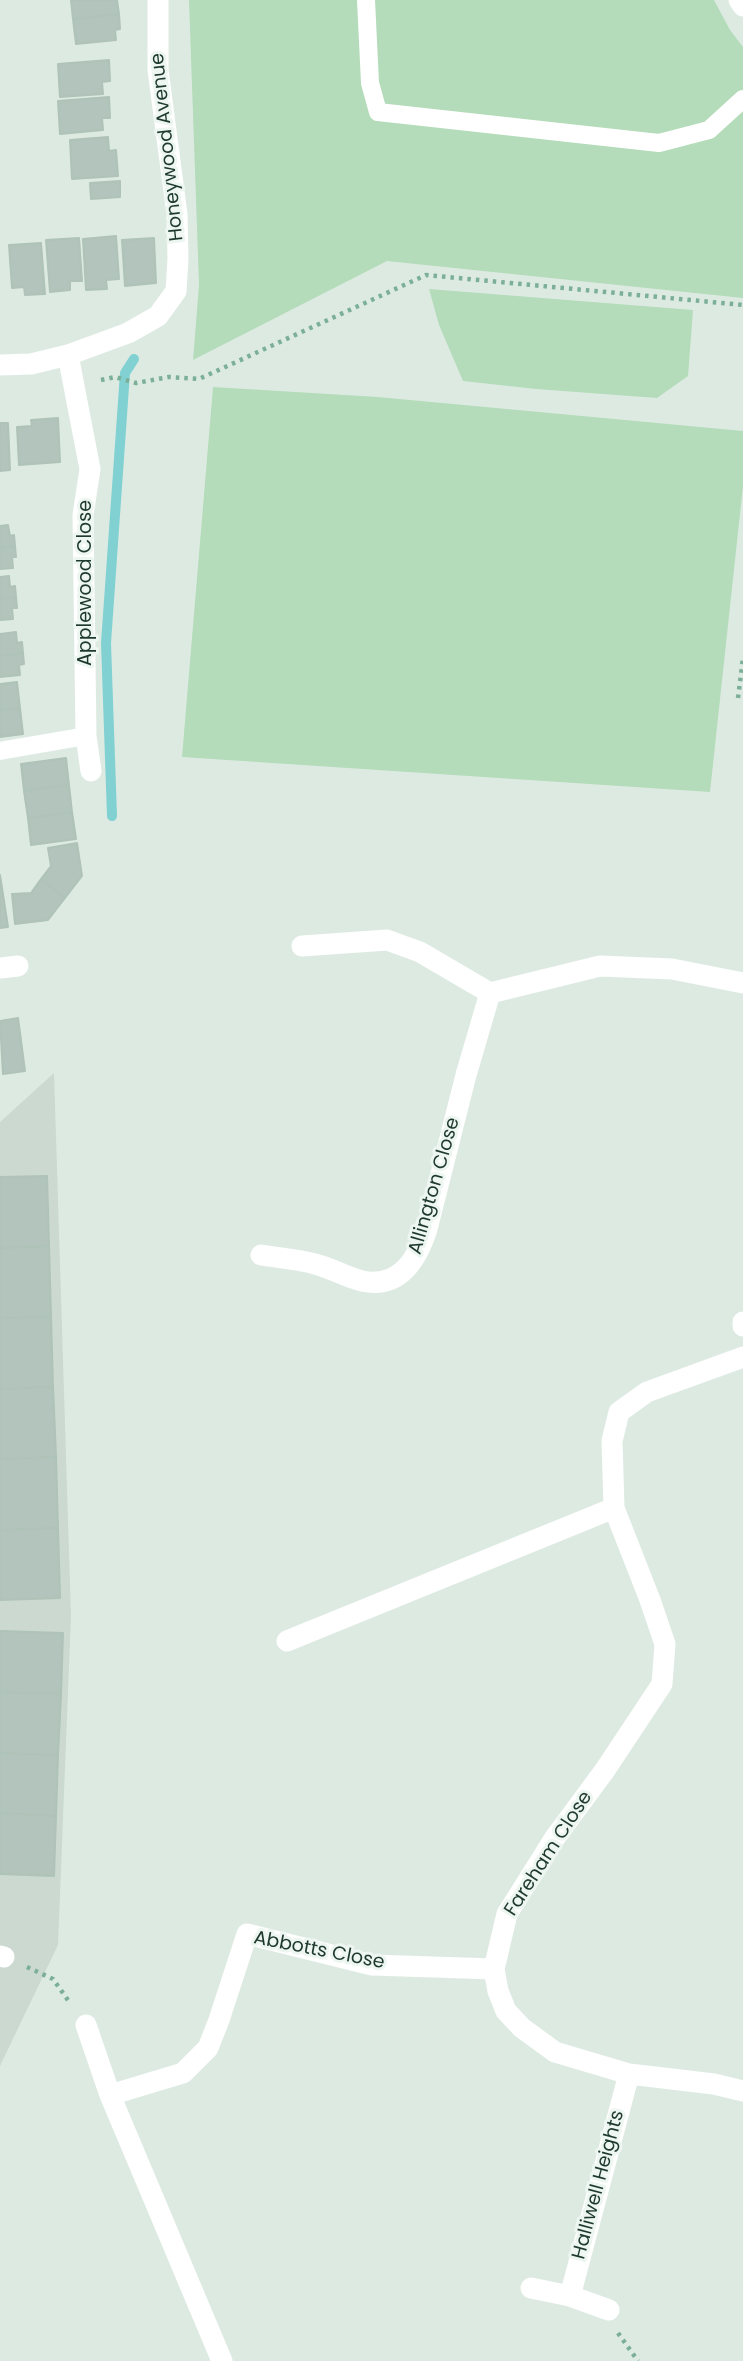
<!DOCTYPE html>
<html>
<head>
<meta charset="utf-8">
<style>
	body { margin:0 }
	canvas { display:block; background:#ddeae2 }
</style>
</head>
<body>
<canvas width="743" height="2361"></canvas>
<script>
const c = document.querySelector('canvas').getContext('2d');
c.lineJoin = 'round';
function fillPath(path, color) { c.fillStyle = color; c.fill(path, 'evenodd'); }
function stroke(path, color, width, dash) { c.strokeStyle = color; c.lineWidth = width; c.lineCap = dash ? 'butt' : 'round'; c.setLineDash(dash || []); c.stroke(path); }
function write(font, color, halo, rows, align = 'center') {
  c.font = font + ' Poppins,sans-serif'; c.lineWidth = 6; c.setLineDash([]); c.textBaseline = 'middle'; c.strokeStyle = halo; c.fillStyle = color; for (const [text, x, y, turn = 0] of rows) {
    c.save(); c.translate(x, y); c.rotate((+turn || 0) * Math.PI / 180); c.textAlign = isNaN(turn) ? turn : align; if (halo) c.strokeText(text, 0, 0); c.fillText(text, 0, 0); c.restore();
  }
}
const built = new Path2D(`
	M54,1073l17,543 -13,329 -58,121v-944z`);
const green = new Path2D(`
	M189,0h525l16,30 13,17v251l-356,-37 -194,99 6,-75z
	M429,289l264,21 -5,66 -31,22 -121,-9 -73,-8 -24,-56z
	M213,387l165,10 365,34v55l-33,306 -528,-35z`);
const stream = new Path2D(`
	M112,816l-6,-173 19,-270 9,-14`);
const building = new Path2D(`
	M71,0h46l2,14 -46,5z
	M119,14l1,15 -5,1 1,10 -40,4 -3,-25z
	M109,60l1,21 -8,1 1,12 -43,3 -2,-33z
	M109,97l1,21h-8l1,12 -43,4 -2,-33z
	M108,137l1,14 7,-1 2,26 -46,3 -2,-39z
	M120,181v16l-29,2 -1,-16z
	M116,236l3,43 -13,1 1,9 -21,1 -3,-51z
	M79,238l3,43h-12v9l-20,2 -4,-52z
	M154,238l2,45 -31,3 -3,-46z
	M41,243l4,51 -20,1 -1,-8 -12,1 -3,-43z
	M58,418l2,44 -41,3 -2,-38 15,-1 -1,-6z
	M0,423h8l2,47 -10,1z
	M8,525l2,11 4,-1 1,11 -15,2v-22z
	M15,546l1,11h-4l1,11 -13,1v-21z
	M9,576l1,11 5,-1 1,11 -16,2v-22z
	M16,597l1,11h-5l1,11 -13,1v-21z
	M16,632l1,11 5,-1 1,11 -23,3v-22z
	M23,653l1,11 -5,1 1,10 -20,2v-21z
	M17,682l3,26 -20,2v-26z
	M20,708l3,26 -23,3v-27z
	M66,758l3,27 -45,6 -3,-27z
	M69,785l3,27 -44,6 -4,-27z
	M72,812l4,27 -45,6 -3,-27z
	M77,843l5,33 -17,22 -24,-19 10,-13 -3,-18z
	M0,875l8,52 -8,1z
	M41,879l24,19 -17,22 -33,4 -3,-30 19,-1z
	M18,1018l7,53 -22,3 -3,-53z
	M47,1176l2,70 -49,2v-71z
	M49,1246l2,71 -51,1v-70z
	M51,1317l2,70 -53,2v-71z
	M53,1387l3,70 -56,2v-70z
	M56,1457l2,71 -58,2v-71z
	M58,1528l2,70 -60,2v-70z
	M0,1631l63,2 -2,61 -61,-2z
	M0,1692l61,2 -3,61 -58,-2z
	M0,1753l58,2 -2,61 -56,-3z
	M0,1813l56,3 -2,60 -54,-2z`);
const path = new Path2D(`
	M101,380l14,-3 21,6 33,-6 30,2 227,-104 317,30
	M738,698l5,-40
	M27,1967l26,12 17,24
	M618,2333l20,28`);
const service = new Path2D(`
	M366,0l4,83 8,29 281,31 50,-13 34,-31
	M0,751l86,-15`);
const minor = new Path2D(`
	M739,0l4,6
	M68,355l22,114 -7,46 3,221 5,35
	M0,365l31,-1 37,-9 60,-22 30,-17 18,-25 2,-32 -1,-45 -19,-144v-70
	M302,946l85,-6 33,12 70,41
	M0,968l18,-2
	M261,1255c18,3 37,4 54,9 16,4 31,13 47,17 37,8 55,-21 65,-52l39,-154 24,-82 110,-27 72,3 71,14
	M743,1322v4
	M743,1357l-96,35 -28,20 -7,29 2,67 36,92 15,44 -3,40 -57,86 -51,69 -47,75 -13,55 4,22 8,20 16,17 33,24 74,22 85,10 29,7
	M287,1641l327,-133
	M0,1956l4,1
	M86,2025l24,70 112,266
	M110,2095l73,-22 25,-25 11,-28 28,-86 125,31 122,4
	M531,2288l39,8 39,14
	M570,2296l59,-222`);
const streetNames = [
	["Honeywood Avenue",168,147,-96],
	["Applewood Close",86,583,-90],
	["Allington Close",435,1186,-74],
	["Fareham Close",549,1854,-57],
	["Abbotts Close",319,1951,11],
	["Halliwell Heights",599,2185,-75]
];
fillPath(built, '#cbd9d1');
fillPath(green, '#b4dcba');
stroke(stream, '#81d1d2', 10);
fillPath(building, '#b2c4bb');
stroke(building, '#afc3b8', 2);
stroke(path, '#7caf98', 4.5, [3.5, 5]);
stroke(service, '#fff', 18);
stroke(minor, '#fff', 21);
write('19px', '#1e392e', '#edf6f1', streetNames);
</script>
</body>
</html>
